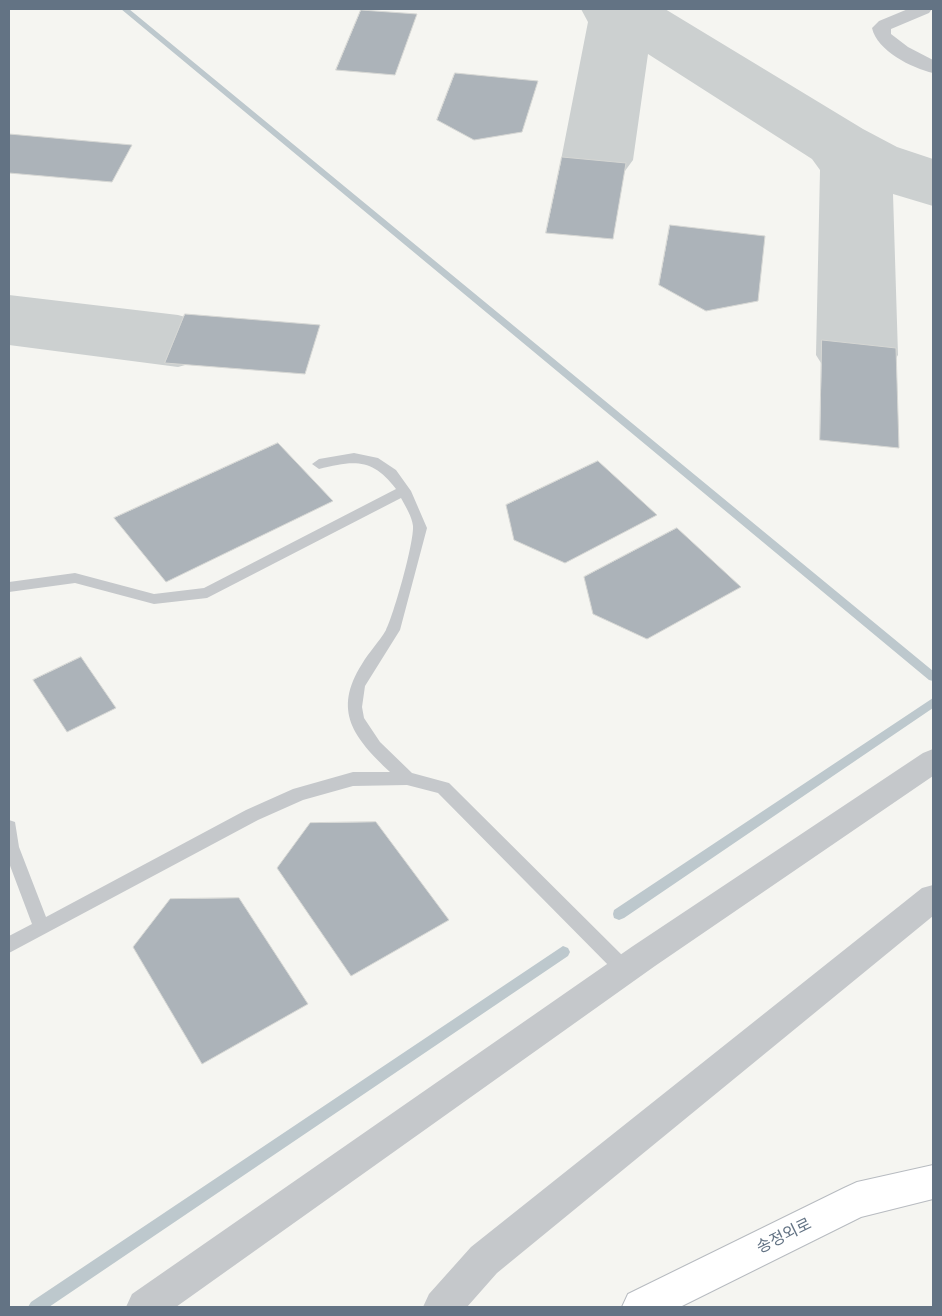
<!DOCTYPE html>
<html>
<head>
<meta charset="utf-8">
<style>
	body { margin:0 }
	#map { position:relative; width:942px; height:1316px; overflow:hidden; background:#f5f5f1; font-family:Mulish,sans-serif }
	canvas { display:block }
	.frame { position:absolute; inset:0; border:10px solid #637384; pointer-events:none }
</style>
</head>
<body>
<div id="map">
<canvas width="942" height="1316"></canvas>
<div class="frame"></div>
</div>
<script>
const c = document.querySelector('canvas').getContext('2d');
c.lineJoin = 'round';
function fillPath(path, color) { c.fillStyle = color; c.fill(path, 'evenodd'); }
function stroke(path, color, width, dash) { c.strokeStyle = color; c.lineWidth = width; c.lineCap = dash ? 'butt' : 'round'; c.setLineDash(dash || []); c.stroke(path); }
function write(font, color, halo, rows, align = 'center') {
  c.font = font + ' Mulish,"Noto Sans KR",sans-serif'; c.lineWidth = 5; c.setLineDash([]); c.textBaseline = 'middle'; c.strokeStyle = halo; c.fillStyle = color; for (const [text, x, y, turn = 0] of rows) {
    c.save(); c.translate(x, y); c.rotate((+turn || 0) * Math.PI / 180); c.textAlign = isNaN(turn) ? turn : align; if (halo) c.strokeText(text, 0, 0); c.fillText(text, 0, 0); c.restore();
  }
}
const stream = new Path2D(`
	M121,9h8l804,662v10l-4,-1z
	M933,698v10l-309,210 -5,2 -5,-2 -1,-4 1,-4z
	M563,946l5,2 2,4 -2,4 -519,351h-21l3,-5z`);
const taxiway = new Path2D(`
	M581,9h84l198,120 34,18 36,12v47l-40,-12 5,161 -12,19 -29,7 -29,-7 -12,-19 4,-185 -8,-11 -164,-105 -15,106 -11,15 -25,7 -25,-7 -11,-15 27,-138z
	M9,295l169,20 29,8 12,18 -12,18 -29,8 -169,-22z`);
const building = new Path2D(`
	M361,10l56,4 -22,61 -59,-5z
	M455,73l83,8 -16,51 -48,8 -37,-20z
	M9,134l123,11 -20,37 -103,-9z
	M562,157l64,6 -13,76 -67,-6z
	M670,225l95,11 -7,65 -52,10 -47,-26z
	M185,314l135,11 -15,49 -140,-11z
	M822,340l74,8 3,100 -79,-8z
	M278,443l55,58 -167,81 -52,-64z
	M598,461l59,54 -92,48 -51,-23 -8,-35z
	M677,528l64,59 -94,52 -54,-25 -9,-37z
	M81,657l35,51 -49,24 -34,-52z
	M376,822l73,98 -98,56 -74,-108 33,-45z
	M239,898l69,106 -106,60 -69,-117 37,-48z`);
const lane = new Path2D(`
	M354,453l24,5 18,12 15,21 16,37 -27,102 -35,56 -3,21 2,11 16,24 32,31 37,10 182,181 3,6 -3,6 -6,2 -6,-2 -181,-183 -31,-8 -54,1 -50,14 -45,20 -249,133v-17l23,-12 -23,-61v-43l6,2 4,25 27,70 200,-107 47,-21 60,-17h37c-36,-34 -58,-61 -28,-108 7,-12 17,-22 24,-34 8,-16 28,-87 27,-104 -1,-9 -7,-19 -12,-28l-194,100 -53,6 -79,-21 -66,9v-10l66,-9 79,21 50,-6 192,-99c-23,-31 -42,-29 -77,-20l-7,-5 7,-5z`);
const street = new Path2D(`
	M908,9h24l-3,4 -38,16v5l17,13 25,13v13c-21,-5 -56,-22 -61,-45l7,-7z
	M933,749v27l-278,190 -479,341h-50l6,-13 501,-348 290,-193z
	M933,885v31l-436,357 -30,34h-44l6,-13 42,-47 451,-359z`);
const secondary = new Path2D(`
	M933,1165v34l-72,18 -181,90h-58l6,-13 216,-106 13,-6z`);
const nearStreetnames = [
	["송정외로",784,1236,-26]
];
fillPath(stream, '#bdc8cd');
fillPath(taxiway, '#ccd0d0');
fillPath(building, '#acb3b9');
stroke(building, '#d6d7d4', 1);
stroke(secondary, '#b7bbc0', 2);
fillPath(lane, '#c5c8cb');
fillPath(street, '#c5c8cb');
fillPath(secondary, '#fff');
write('16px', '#637384', '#fff', nearStreetnames);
</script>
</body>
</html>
